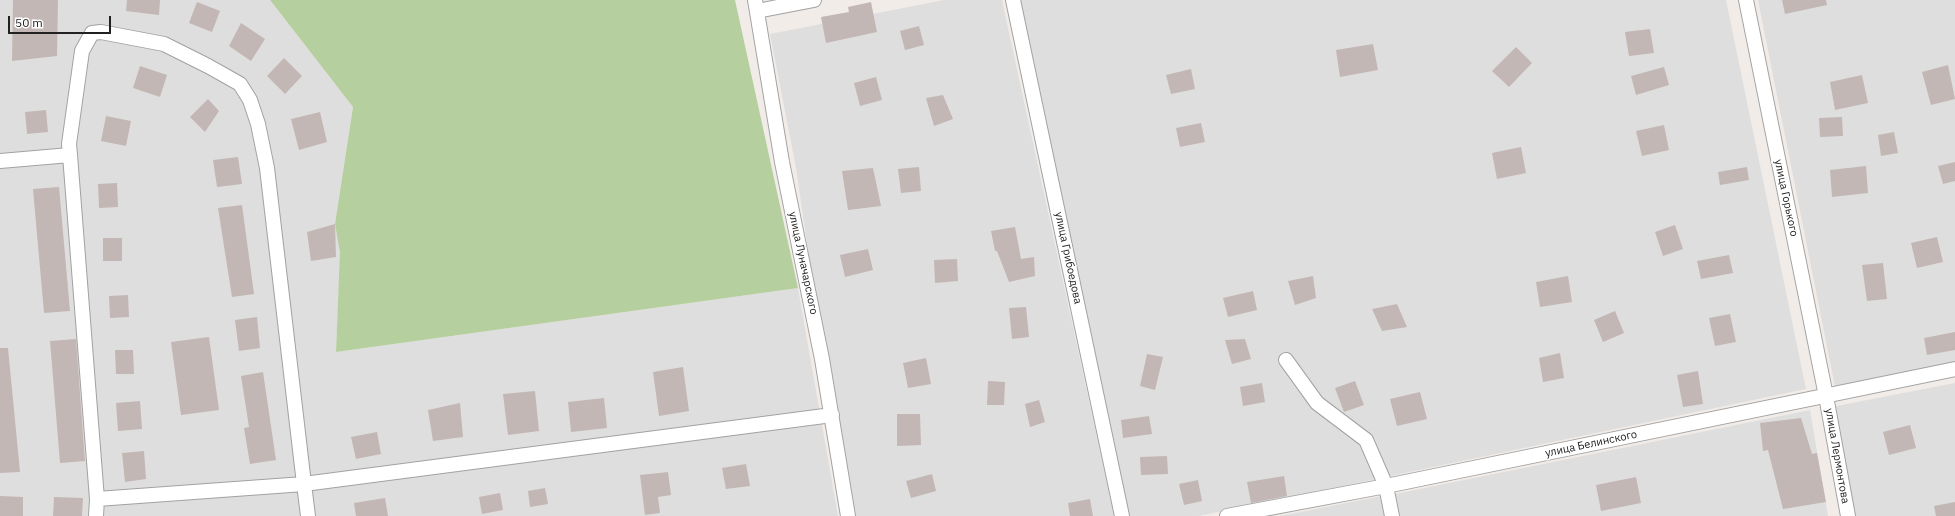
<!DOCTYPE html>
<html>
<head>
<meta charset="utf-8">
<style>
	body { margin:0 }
	#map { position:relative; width:1955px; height:516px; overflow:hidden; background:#f1ece8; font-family:"IBM Plex Sans",sans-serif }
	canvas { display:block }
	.scale { position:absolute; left:8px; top:16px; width:103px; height:18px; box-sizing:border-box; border:2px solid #212121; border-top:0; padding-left:5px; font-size:12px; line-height:14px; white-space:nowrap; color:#212121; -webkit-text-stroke:3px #fff; paint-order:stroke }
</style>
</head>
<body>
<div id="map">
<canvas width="1955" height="516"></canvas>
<div class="scale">50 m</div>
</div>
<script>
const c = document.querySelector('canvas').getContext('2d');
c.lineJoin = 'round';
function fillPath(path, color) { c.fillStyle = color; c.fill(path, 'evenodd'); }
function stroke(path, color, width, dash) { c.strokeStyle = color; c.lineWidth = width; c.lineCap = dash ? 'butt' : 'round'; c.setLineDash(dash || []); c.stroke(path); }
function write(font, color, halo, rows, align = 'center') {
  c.font = font + ' "IBM Plex Sans",sans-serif'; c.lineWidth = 3.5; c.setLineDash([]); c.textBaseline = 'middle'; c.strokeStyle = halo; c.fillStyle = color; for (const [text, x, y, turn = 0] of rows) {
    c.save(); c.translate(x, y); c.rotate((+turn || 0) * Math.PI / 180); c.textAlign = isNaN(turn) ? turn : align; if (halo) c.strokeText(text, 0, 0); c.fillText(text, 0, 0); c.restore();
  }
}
const residential = new Path2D(`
	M0,0h270l83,107 -18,117 6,25 -5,103 462,-64 40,228h-838z
	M944,0h58l112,516h-265l-17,-101 -36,-247 -26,-134z
	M1016,0h710l80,389 -607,127h-73z
	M1758,0h197v363l-120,24z
	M1955,383v133h-102l-22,-109z
	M1810,410l18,106h-428l-5,-22z
	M1382,496l4,20h-106z`);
const forest = new Path2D(`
	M270,0h465l63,288 -462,64 4,-100 -5,-28 18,-117z`);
const building = new Path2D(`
	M13,0h45l-1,56 -45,5z
	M127,0h33l-1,15 -33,-4z
	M1782,0h44l1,5 -42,9z
	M197,2l23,9 -8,21 -23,-9z
	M871,2l6,30 -51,11 -5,-26 28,-5 -1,-5z
	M241,23l24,16 -14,22 -22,-15z
	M919,26l5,19 -19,5 -5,-19z
	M1650,29l4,24 -25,3 -4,-24z
	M1373,44l5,26 -38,7 -4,-27z
	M1516,47l16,16 -23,24 -17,-16z
	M284,58l18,18 -17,18 -18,-18z
	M1948,65l7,34 -24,6 -9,-33z
	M140,66l27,9 -7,22 -27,-9z
	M1664,67l5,18 -33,10 -5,-19z
	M1191,69l4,20 -24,5 -5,-19z
	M1862,75l6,28 -33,7 -5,-28z
	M876,77l6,23 -22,6 -6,-23z
	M943,95l10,24 -19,7 -8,-28z
	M208,99l11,12 -14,21 -15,-15z
	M46,110l2,22 -21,2 -2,-22z
	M320,112l7,30 -28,8 -8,-31z
	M106,116l25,5 -5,25 -25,-5z
	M1842,117l1,19 -23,1 -1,-19z
	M1201,123l4,19 -25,5 -4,-19z
	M1664,125l5,25 -27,6 -6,-25z
	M1894,132l4,21 -17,3 -3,-21z
	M1521,147l5,26 -29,6 -5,-26z
	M238,157l4,27 -25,3 -4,-27z
	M1955,162v19l-12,3 -5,-18z
	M1866,166l2,27 -36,4 -2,-27z
	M919,167l2,24 -20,2 -3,-24z
	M1747,167l2,13 -29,5 -2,-13z
	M873,168l8,38 -33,4 -6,-39z
	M117,183l1,24 -19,1 -1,-24z
	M59,187l11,124 -26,2 -11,-124z
	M242,205l12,89 -22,3 -14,-89z
	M335,224l1,33 -25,4 -4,-29z
	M1675,225l8,24 -20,7 -8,-24z
	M1015,227l6,32 13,-2 1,19 -26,6 -12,-31h-2l-4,-20z
	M1937,237l6,25 -26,6 -6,-25z
	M103,238h19v23h-19z
	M868,249l5,21 -28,7 -5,-22z
	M1729,255l4,18 -32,6 -4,-18z
	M957,259l1,22 -23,2 -1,-23z
	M1883,263l4,36 -20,2 -5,-36z
	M1313,276l3,22 -21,7 -7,-24z
	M1568,276l4,26 -32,5 -4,-25z
	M1253,291l4,19 -29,7 -5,-19z
	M128,295l1,22 -19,1 -1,-22z
	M1397,304l10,23 -25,4 -10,-22z
	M1026,307l3,30 -17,2 -3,-31z
	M1615,311l9,22 -21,9 -9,-22z
	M1730,314l6,28 -21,4 -6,-28z
	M257,317l3,31 -21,3 -4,-31z
	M1955,332v18l-28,5 -3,-17z
	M209,337l10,73 -38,5 -10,-73z
	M76,339l9,122 -25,2 -10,-122z
	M1245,339l6,20 -19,5 -7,-24z
	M0,348h8l12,124 -20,1z
	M115,350h18l1,24h-18z
	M1560,353l4,25 -21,4 -4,-24z
	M1147,354l16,3 -8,33 -15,-4z
	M926,358l5,26 -23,4 -5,-25z
	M683,367l6,44 -30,5 -6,-44z
	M1698,371l5,33 -20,3 -6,-32z
	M263,372l13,88 -26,4 -6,-36 5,-1 -8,-51z
	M988,381l17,1 -1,23h-17z
	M1355,381l9,24 -20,7 -9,-24z
	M1262,383l3,19 -22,4 -3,-19z
	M535,391l4,40 -31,4 -5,-41z
	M1420,392l7,27 -30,7 -7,-27z
	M604,398l3,30 -36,4 -3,-30z
	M1039,400l6,22 -15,5 -5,-23z
	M140,401l2,28 -24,2 -2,-28z
	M460,403l3,34 -30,4 -5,-31z
	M897,414h23l1,31 -24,1z
	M1149,416l3,18 -29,4 -2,-18z
	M1801,418l11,36 5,-1 9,49 -43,7 -15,-59 -5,1 -3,-28z
	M1910,425l6,23 -27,7 -6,-23z
	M377,432l4,22 -25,5 -5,-22z
	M144,451l2,28 -21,3 -3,-29z
	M1167,456l1,18 -27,1 -1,-18z
	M746,464l4,22 -24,3 -4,-21z
	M668,472l3,23 -13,2 2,16 -15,2 -5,-40z
	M932,474l4,17 -25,7 -5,-17z
	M1284,476l3,20 -36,7 -4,-21z
	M1636,477l5,26 -40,8 -5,-26z
	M1198,480l4,21 -18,4 -5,-21z
	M545,488l3,16 -18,3 -2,-16z
	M500,493l3,17 -21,4 -3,-17z
	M0,496l23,1v19h-23z
	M54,497l29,1 -1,18h-29z
	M385,498l3,18h-32l-2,-13z
	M1090,499l3,17h-23l-2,-13z
	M1955,502v14h-19l-2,-10z`);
const minor = new Path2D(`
	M755,0l27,162 40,197 26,157
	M1013,0l109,516
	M1746,0l80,396 22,120
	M757,11l57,-11
	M70,155l27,344 -1,17
	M0,161l70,-6 -1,-11 13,-93 10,-18 9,-1 63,12 44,22 32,18 10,16 8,24 9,44 37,316 528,-69
	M1286,360l31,43 49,37 20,46 6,30
	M97,499l207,-15 4,32
	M1227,516l159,-30 569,-117`);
const streetNames = [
	["улица Горького",1786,198,78],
	["улица Грибоедова",1068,258,78],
	["улица Луначарского",803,263,78],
	["улица Белинского",1591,444,-12],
	["улица Лермонтова",1837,456,80]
];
fillPath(residential, '#dfdede');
fillPath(forest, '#b6cf9e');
fillPath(building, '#c2b7b4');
stroke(minor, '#a2a2a2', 16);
stroke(minor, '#fff', 14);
write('11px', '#212121', '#fff', streetNames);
</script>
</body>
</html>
